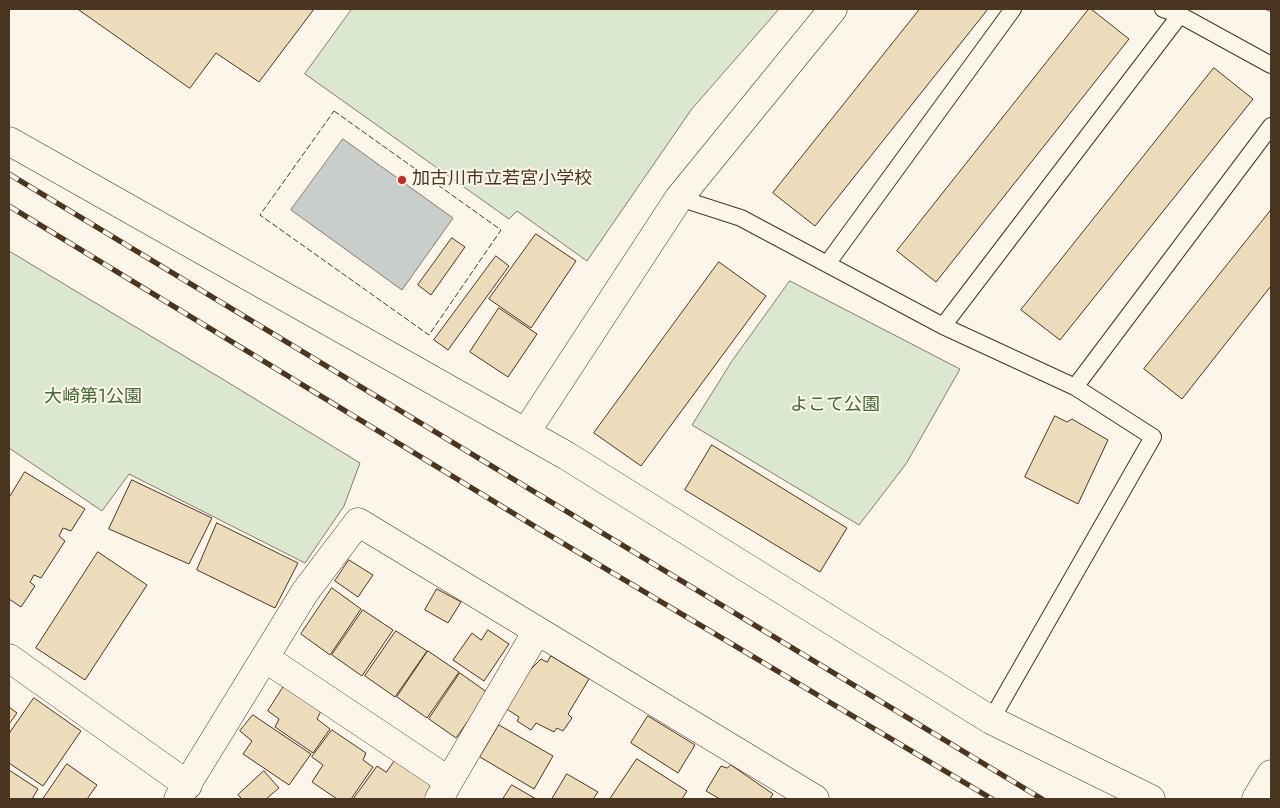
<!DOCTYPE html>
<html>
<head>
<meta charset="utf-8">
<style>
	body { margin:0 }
	#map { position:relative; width:1280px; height:808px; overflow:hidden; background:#fbf6e9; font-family:Jost,sans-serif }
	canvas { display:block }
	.frame { position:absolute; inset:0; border:10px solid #4a3520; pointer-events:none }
</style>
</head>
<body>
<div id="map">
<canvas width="1280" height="808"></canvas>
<div class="frame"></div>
</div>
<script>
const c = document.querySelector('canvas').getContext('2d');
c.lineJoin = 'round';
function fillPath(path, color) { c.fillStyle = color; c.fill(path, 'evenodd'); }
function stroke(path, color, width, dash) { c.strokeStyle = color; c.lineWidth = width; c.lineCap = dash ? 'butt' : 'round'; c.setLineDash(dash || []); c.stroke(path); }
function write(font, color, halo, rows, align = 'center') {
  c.font = font + ' Jost,"Noto Sans JP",sans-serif'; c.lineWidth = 4; c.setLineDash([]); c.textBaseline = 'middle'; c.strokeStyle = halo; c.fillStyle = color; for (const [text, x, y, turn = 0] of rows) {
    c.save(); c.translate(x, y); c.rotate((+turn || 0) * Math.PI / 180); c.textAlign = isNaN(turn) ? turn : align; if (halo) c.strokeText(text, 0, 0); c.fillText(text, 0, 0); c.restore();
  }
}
const green = new Path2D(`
	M352,9h427l-88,101 -104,151 -70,-50 -8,8 -204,-145z
	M9,251l220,132 131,80 -16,43 -39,57 -176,-89 -27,37 -93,-63z
	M790,281l170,88 -54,95 -47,61 -167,-100 40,-64z`);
const water = new Path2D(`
	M343,139l110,79 -51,72 -111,-80z`);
const building = new Path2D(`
	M78,9h236l-55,73 -43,-29 -26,35z
	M920,9h68l-173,217 -42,-33z
	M1089,9h2l38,30 -193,243 -39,-31z
	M1214,68l39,31 -193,241 -39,-30z
	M1271,210v76l-89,113 -38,-30z
	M536,234l40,27 -45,67 -42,-29z
	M452,238l13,9 -34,48 -13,-10z
	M496,256l13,10 -61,84 -14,-10z
	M719,262l47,34 -125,170 -47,-33z
	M499,308l38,26 -29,43 -38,-25z
	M1055,416l12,6 5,-3 36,21 -30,64 -53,-27z
	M712,445l135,83 -27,44 -135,-82z
	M25,472l60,37 -14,22 -8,-3 -4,8 6,5 -24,37 -7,-3 -4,7 5,4 -14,21 -12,-8v-101z
	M132,480l80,38 -23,46 -80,-35z
	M217,523l81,40 -23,45 -78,-38z
	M98,552l49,33 -62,95 -49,-32z
	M349,560l24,15 -15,22 -23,-16z
	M332,588l29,21 -31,46 -29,-21z
	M437,589l24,13 -13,21 -23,-13z
	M363,610l30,20 -31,46 -30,-21z
	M488,630l21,14 -25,37 -31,-21 19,-27 9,7z
	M396,631l31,20 -32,46 -30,-21z
	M428,651l31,21 -32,46 -30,-21z
	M551,656l38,23 -21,35 4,4 -9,13 -6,-3 -3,4 -18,-9 -5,7 -14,-9 2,-4 -14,-9 23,-36 13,-13 6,3z
	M460,673l28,20 -32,45 -27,-19z
	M284,686l37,25 -4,8 13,10 -17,24 -38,-26 4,-8 -11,-8z
	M34,698l47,33 -38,55 -34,-23v-29z
	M9,707l8,6 -8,11z
	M253,715l58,39 -22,31 -46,-31 9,-13 -12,-10z
	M648,716l47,29 -17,28 -47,-30z
	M499,725l54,31 -19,33 -54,-32z
	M332,730l34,23 -3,7 10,7 -22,32h-14l-25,-17 11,-17 -11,-8z
	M396,759l39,28 -8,12h-74l24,-33 9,6z
	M637,759l50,32 -5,8h-72z
	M67,764l30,21 -10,14h-44z
	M731,765l42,29 -3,5h-50l-14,-8 15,-25 6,2z
	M9,770l29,19 -6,10h-23z
	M264,771l15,17 -13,11h-24l-4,-4z
	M567,774l31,18 -5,7h-41z
	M512,785l24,14h-33z`);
const lane = new Path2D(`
	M1163,9l17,6 91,50
	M679,198l62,20 202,108 132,61 78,50 -162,283
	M827,264l186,-255
	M943,326l237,-311
	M1075,387l196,-261`);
const street = new Path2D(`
	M526,432l153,-234 154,-189
	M9,658l179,127
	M265,658l184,123
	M178,799l127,-207 53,-70 457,277
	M439,799l10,-18 88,-150`);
const secondary = new Path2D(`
	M9,141l558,315 424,264 160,79
	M1256,799l15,-25`);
const rail = new Path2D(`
	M9,174l1033,625
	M9,206l535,326 448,267`);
const fence = new Path2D(`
	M334,111l167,119 -72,105 -169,-120z`);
const power = new Path2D(`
	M1265,9l6,3`);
const markers = [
	[402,180,5,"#c62828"]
];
const poiNames = [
	["加古川市立若宮小学校",412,180]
];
const parkNames = [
	["大崎第1公園",93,398],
	["よこて公園",835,406]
];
fillPath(green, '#dce7d0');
stroke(green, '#887966', 1);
fillPath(water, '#c9cecd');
stroke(water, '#887966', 1);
fillPath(building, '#ecdcbc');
stroke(building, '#4a3520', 1);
stroke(lane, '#4a3520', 18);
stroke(street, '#4a3520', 29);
stroke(secondary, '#4a3520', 29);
stroke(lane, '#fbf6e9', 16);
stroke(street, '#fbf6e9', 28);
stroke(secondary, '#fbf6e9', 28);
stroke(rail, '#4a3520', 5.5);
stroke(rail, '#fbf6e9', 4, [11]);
stroke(fence, '#4a3520', 1, [6, 2.5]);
stroke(power, '#c62828', 1, [18, 4, 2.5, 4]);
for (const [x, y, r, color] of markers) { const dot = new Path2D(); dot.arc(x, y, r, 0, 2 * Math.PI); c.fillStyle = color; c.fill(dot); stroke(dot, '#fbf6e9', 2); }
write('18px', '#4a3520', '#fbf6e9', poiNames, 'left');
write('18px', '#436837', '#fbf6e9', parkNames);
</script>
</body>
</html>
